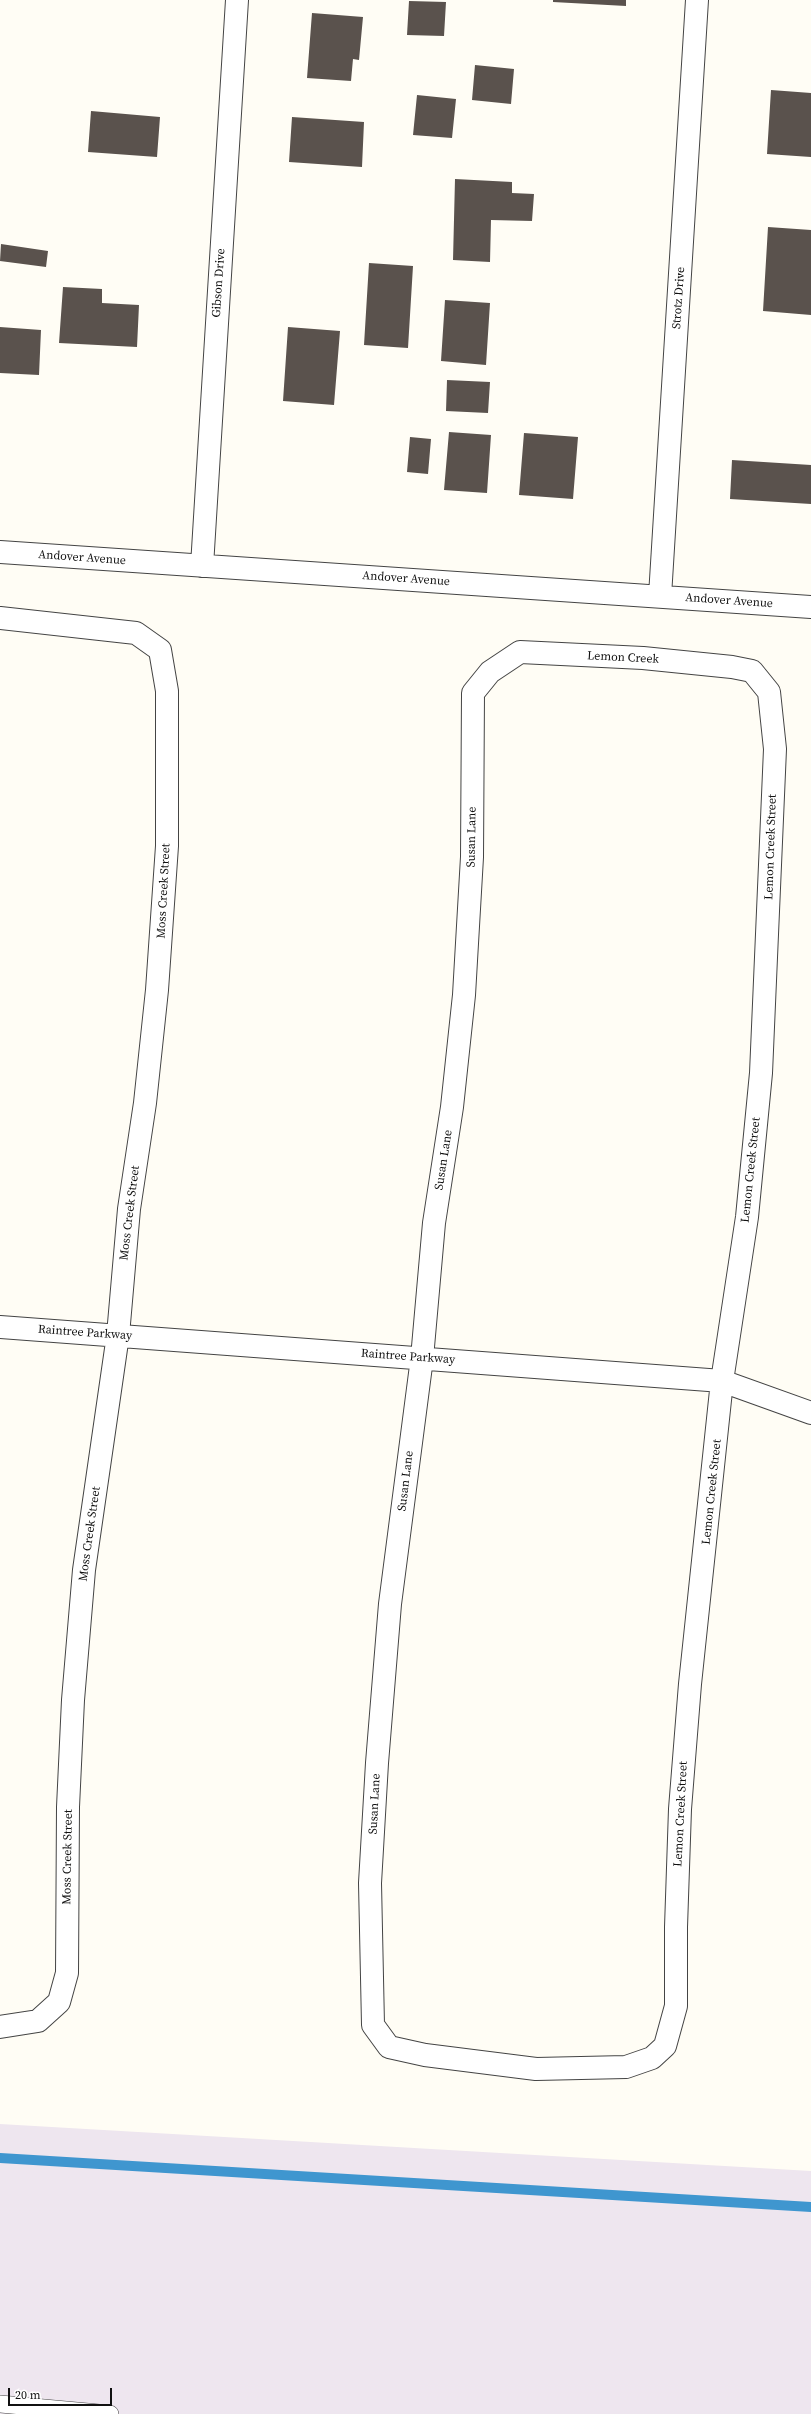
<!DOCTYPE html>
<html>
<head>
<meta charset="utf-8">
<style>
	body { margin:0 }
	#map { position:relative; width:811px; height:2414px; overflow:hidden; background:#fffdf5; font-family:"Source Serif 4",serif }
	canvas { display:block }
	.scale { position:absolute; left:8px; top:2388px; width:104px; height:18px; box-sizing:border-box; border:2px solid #111; border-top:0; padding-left:5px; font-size:12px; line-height:14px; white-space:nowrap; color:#111; -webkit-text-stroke:3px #fff; paint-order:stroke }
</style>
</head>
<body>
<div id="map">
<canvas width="811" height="2414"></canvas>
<div class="scale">20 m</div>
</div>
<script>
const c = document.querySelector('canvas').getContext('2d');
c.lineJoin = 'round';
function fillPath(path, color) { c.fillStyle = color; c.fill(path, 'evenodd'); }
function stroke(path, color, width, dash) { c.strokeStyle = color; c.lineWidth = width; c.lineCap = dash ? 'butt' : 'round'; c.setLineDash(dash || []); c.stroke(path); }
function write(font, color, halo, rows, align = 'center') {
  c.font = font + ' "Source Serif 4",serif'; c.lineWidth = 4; c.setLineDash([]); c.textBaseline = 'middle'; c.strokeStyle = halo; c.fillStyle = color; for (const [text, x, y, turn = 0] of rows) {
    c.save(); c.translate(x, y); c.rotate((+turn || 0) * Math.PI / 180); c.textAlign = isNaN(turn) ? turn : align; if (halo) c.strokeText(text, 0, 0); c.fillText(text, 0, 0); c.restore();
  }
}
const industrial = new Path2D(`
	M0,2124l811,47v243h-811z`);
const stream = new Path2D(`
	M0,2158l811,49`);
const building = new Path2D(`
	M553,0h73v6l-73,-4z
	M409,1l37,1 -2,34 -37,-1z
	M312,13l51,4 -4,43 -6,-1 -2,22 -44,-3z
	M475,65l39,4 -3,35 -39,-4z
	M771,90l40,3v64l-44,-3z
	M417,95l39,4 -4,39 -39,-3z
	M91,111l69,6 -3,40 -69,-5z
	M292,117l72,5 -2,45 -73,-5z
	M455,179l57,3v11l22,1 -2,27 -41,-1 -1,42 -37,-2z
	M768,227l43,3v85l-48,-4z
	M1,244l47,7 -2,16 -46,-6z
	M369,263l44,3 -5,82 -44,-3z
	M63,287l39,2v14l37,2 -2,42 -78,-4z
	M445,300l45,3 -4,62 -45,-4z
	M0,327l41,3 -2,45 -39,-2z
	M288,327l52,4 -6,74 -51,-4z
	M447,380l43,2 -2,31 -42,-2z
	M449,432l42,3 -4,58 -43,-3z
	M524,433l54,4 -5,62 -54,-4z
	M410,437l21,2 -3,35 -21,-2z
	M732,460l79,5v39l-81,-5z`);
const service = new Path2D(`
	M0,2404l110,10`);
const minor = new Path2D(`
	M0,552l811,55
	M202,566l35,-566
	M660,596l37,-596
	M0,618l136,15 24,17 7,41v155l-10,144 -12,113 -16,106 -11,126 -34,235 -11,130 -5,107 -1,166 -8,29 -21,19 -38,6
	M520,652l123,6 89,9 20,4 17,21 6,57 -14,324 -14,144 -25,164 -32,303 -10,125 -4,118v79l-11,40 -13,12 -26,9 -90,2 -111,-14 -36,-8 -16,-22 -3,-142 7,-120 13,-159 32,-246 12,-135 18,-116 12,-112 8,-138 1,-164 17,-21z
	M0,1327l722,54 89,32`);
const streetNames = [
	["Gibson Drive",219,283,-86],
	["Strotz Drive",679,298,-86],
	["Andover Avenue",82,558,4],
	["Andover Avenue",406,579,4],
	["Andover Avenue",729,601,4],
	["Lemon Creek",623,658,3],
	["Susan Lane",472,837,-89],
	["Lemon Creek Street",771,847,-88],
	["Moss Creek Street",164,891,-87],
	["Susan Lane",444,1160,-81],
	["Lemon Creek Street",751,1170,-84],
	["Moss Creek Street",130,1213,-83],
	["Raintree Parkway",85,1333,4],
	["Raintree Parkway",408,1357,4],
	["Susan Lane",406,1481,-83],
	["Lemon Creek Street",712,1492,-84],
	["Moss Creek Street",90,1534,-82],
	["Susan Lane",375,1804,-87],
	["Lemon Creek Street",681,1814,-87],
	["Moss Creek Street",68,1857,-89]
];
fillPath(industrial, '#eee6ef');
stroke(stream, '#3f96cf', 10);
fillPath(building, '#5a524d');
stroke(service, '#444', 18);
stroke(minor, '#444', 24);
stroke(service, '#fff', 17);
stroke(minor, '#fff', 22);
write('12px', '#111', '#fff', streetNames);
</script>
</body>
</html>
